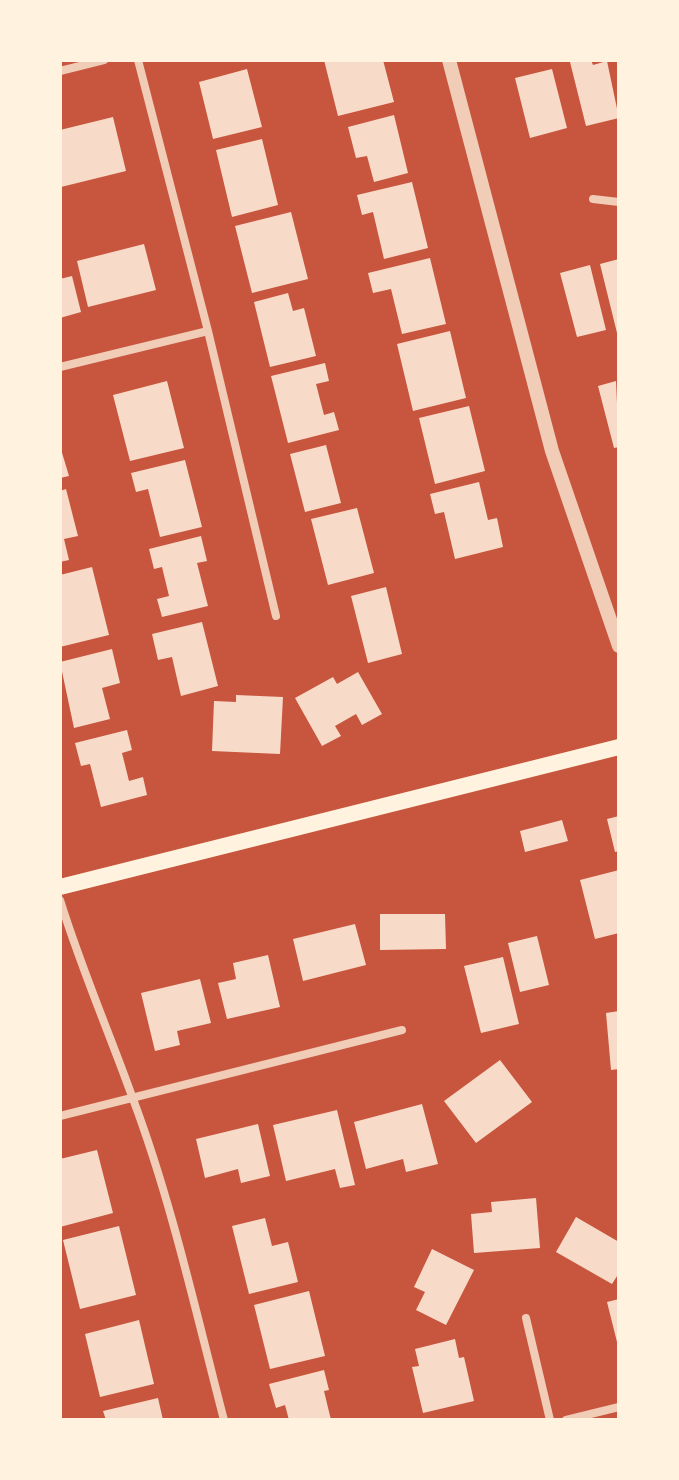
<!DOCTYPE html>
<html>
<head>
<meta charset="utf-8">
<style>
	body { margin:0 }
	#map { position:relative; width:679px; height:1480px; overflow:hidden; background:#c8553d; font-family:Rubik,sans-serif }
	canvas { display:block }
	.frame { position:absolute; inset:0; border:62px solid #fff3e0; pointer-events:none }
</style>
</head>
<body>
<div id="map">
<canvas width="679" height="1480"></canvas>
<div class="frame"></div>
</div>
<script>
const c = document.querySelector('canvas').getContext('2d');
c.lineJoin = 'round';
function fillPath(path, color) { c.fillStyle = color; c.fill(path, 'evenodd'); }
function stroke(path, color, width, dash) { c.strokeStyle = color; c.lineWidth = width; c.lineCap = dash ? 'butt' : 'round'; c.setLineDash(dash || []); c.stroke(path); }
const building = new Path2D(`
	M324,60h59l11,42 -56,14z
	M591,60l2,5 14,-4 12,57 -33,8 -16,-64z
	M247,69l15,58 -49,12 -14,-57z
	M552,69l15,59 -37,10 -15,-60z
	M394,115l14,58 -34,9 -7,-26 -11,2 -8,-31z
	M113,117l13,54 -65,16 -1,-57z
	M262,139l16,66 -46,12 -16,-67z
	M412,182l16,66 -44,11 -11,-47 -11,3 -5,-20z
	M291,212l17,67 -56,14 -17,-67z
	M144,244l12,46 -68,17 -11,-46z
	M430,258l16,66 -44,10 -11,-45 -18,4 -5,-20z
	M619,259v78h-1l-18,-73z
	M590,265l16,65 -29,7 -17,-64z
	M72,276l9,36 -21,6v-39z
	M288,293l5,18 11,-3 12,48 -46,11 -16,-65z
	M450,331l16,67 -53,13 -16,-67z
	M325,363l4,18 -13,3 8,31 10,-3 5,18 -51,13 -17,-67z
	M167,381l17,67 -54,13 -17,-66z
	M616,381l3,66 -5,1 -16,-62z
	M469,406l16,65 -50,13 -16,-66z
	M326,445l15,58 -36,9 -15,-58z
	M60,446l9,30 -9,2z
	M185,460l17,67 -42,10 -12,-48 -12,3 -5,-19z
	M479,482l9,38 9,-2 6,29 -48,12 -11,-47 -9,2 -5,-20z
	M66,489l12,47 -14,3 5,21 -9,2v-71z
	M357,508l17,65 -46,12 -17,-66z
	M201,536l6,25 -10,2 11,43 -46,11 -5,-18 12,-3 -7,-29 -8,2 -5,-20z
	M92,567l17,68 -49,12v-72z
	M386,587l16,67 -34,9 -17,-67z
	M202,622l16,64 -37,10 -9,-39 -14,3 -6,-26z
	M112,649l8,34 -18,5 8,31 -36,9 -14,-66z
	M358,672l24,42 -20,11 -6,-11 -21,12 6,10 -19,10 -27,-48 38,-21 4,7z
	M236,695l47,2 -3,57 -68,-3 2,-50 22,1z
	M127,730l5,20 -10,3 7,28 14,-4 4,18 -46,12 -11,-43 -9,2 -6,-23z
	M619,816v35l-4,1 -8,-33z
	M562,820l6,21 -43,11 -5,-21z
	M619,870v63l-24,6 -15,-59z
	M380,914h65l1,35 -66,1z
	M355,924l11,41 -63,16 -10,-42z
	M537,936l12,49 -29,7 -12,-49z
	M268,955l12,52 -53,12 -9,-36 18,-4 -3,-16z
	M503,957l16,67 -38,9 -17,-67z
	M200,979l11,44 -34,8 3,14 -25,6 -14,-58z
	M619,1011v58l-8,1 -5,-57z
	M500,1060l32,42 -56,41 -32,-42z
	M422,1104l16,60 -32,8 -3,-13 -37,10 -12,-47z
	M337,1110l18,75 -15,3 -5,-19 -49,12 -13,-56z
	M258,1124l12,52 -29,7 -3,-14 -33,9 -9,-39z
	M97,1150l16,63 -53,14v-68z
	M536,1198l4,50 -66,5 -3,-39 21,-2 -1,-10z
	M576,1217l43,25v31l-7,11 -56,-32z
	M265,1218l7,28 16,-4 10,40 -49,12 -17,-68z
	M119,1226l17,69 -56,14 -17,-69z
	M432,1249l42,21 -28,55 -30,-15 9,-18 -11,-5z
	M309,1291l16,65 -55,13 -16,-64z
	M619,1299v47h-1l-11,-44z
	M139,1320l15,64 -54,13 -15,-63z
	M455,1339l4,19 5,-1 10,44 -51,12 -11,-46 7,-1 -4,-17z
	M324,1370l5,20 -5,1 7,29h-42l-4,-15 -9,3 -7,-24z
	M158,1398l5,22h-57l-3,-9z`);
const minor = new Path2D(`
	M138,60l70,271 68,285
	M60,71l44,-11
	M593,199l26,3
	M60,367l148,-36
	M60,900c21,68 49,132 73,199 39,104 63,214 91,321
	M60,1116l342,-86
	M526,1318l24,102
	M566,1420l53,-13`);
const tertiary = new Path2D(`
	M449,60l103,391 67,195`);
const secondary = new Path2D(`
	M60,887l559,-140`);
fillPath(building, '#f7dbc8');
stroke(minor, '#f1ccb7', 8);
stroke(tertiary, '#f1ccb7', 14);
stroke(secondary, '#fff3e0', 16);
</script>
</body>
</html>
